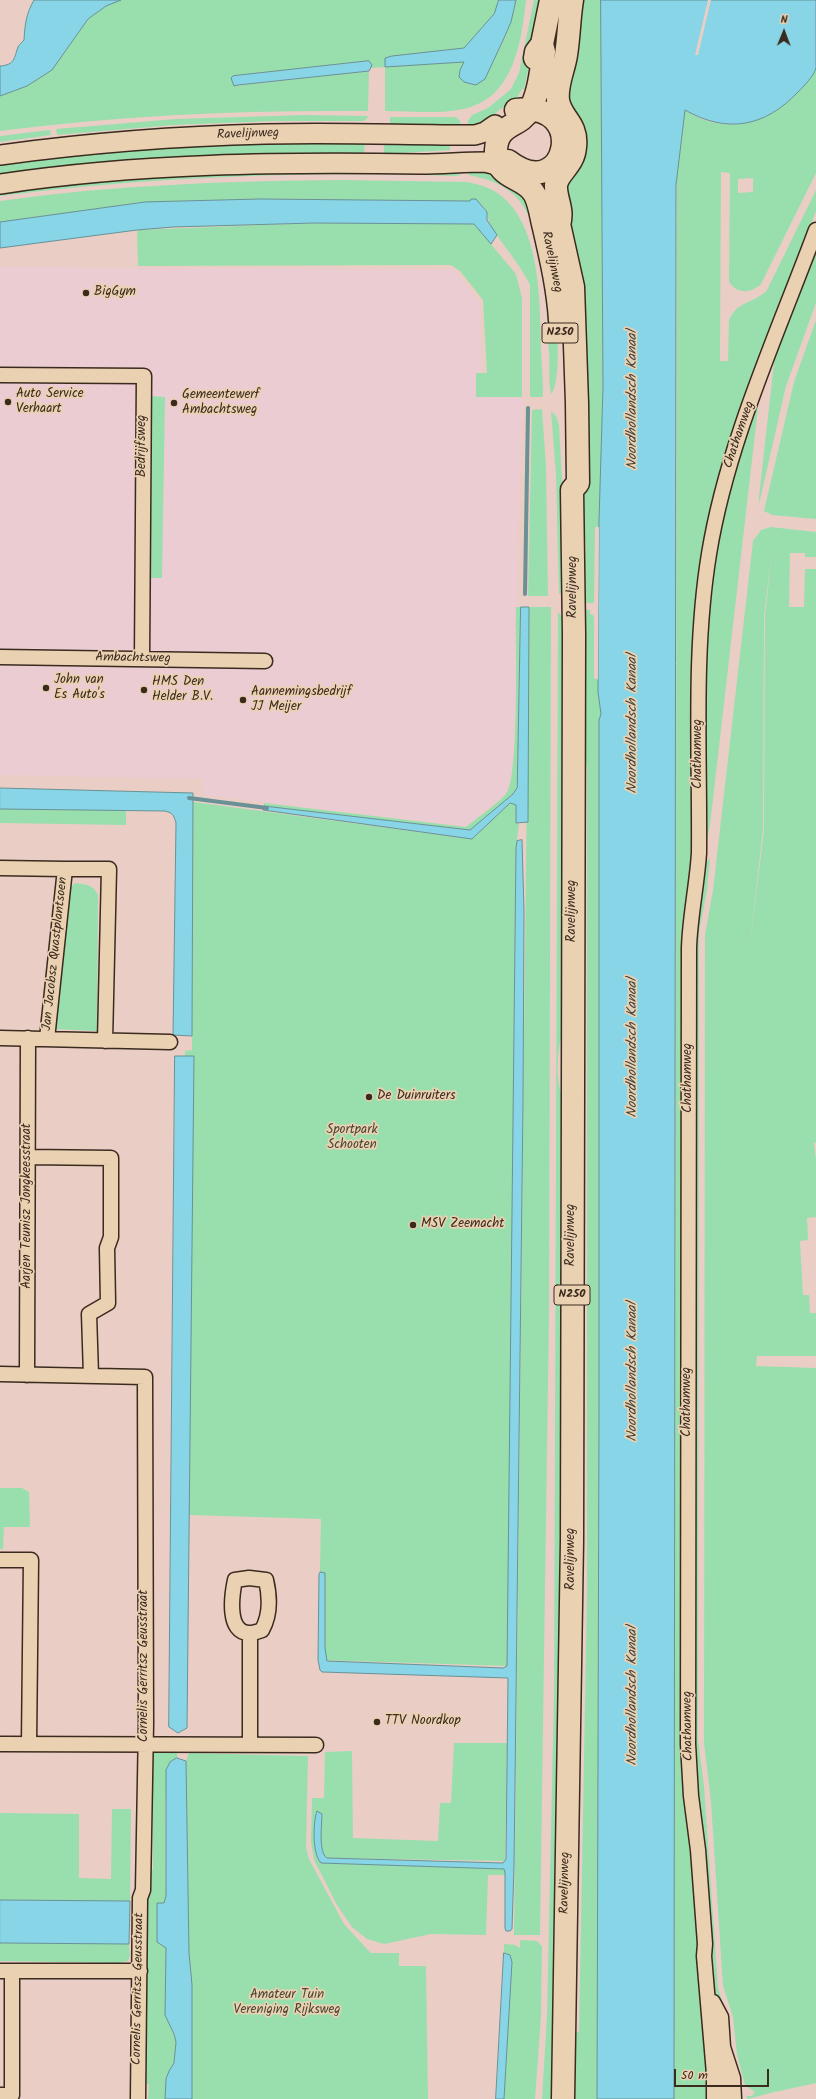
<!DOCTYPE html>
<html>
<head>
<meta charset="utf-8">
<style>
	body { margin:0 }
	#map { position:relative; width:816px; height:2099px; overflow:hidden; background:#eacec5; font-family:Kalam,sans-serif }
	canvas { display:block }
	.north { position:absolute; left:764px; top:12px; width:40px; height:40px; -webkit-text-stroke:3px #ead1b2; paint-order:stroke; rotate:1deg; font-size:11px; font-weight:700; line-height:16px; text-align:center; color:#3b2a1e }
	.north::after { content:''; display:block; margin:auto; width:14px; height:18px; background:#3b2a1e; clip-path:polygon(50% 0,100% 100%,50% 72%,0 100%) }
	.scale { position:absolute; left:674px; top:2069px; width:95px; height:18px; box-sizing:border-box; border:2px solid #3b2a1e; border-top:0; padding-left:5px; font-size:12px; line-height:14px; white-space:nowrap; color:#3b2a1e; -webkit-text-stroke:3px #ead1b2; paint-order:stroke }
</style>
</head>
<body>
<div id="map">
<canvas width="816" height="2099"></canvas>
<div class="north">N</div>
<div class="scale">50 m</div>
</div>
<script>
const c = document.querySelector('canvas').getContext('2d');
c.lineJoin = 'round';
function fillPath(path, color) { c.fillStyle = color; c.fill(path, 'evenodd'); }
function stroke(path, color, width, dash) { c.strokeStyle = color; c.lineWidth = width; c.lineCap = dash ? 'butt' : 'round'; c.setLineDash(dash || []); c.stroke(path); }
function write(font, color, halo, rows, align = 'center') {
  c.font = font + ' Kalam,sans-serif'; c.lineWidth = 3.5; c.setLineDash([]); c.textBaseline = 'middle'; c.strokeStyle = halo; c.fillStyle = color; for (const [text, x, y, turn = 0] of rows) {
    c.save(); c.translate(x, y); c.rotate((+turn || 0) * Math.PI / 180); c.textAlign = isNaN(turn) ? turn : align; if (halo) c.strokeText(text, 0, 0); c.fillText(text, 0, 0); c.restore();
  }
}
const built = new Path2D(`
	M8,267l445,3 26,31 3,96 41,1 -5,111 -2,204 -4,66 -5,14 -41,34 -262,-32 -1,-16 -203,-4v-507z`);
const green = new Path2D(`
	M121,0h378l-5,14 -30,34 -76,9 -2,10 78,-5 7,22 8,-1c17,-26 32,-52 37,-83h10c-5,46 -13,102 -68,110 -23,4 -49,1 -73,1v-44l-14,1 -2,-7 -136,15 1,10 135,-15 -1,40c-124,-1 -245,4 -368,20v-35l27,-10 25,-16 36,-51 18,-13z
	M534,0h9l-19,89h-2l-7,12 -16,9 -12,12 -19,7v-8l4,-6 16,-7 23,-19 8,-16z
	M582,0h19l2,387 -4,140h-4l-1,76h-11l3,-59 -3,-8 -19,-340 2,-96z
	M816,68v105l-55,111c-10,10 -26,10 -32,-3l1,-108 -9,-1 -1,189h8l1,-41c9,-20 25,-16 38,-30l49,-100v21l-65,175 -55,222 -3,1251 15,240h-34l3,-1927 8,-62c50,33 103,5 131,-42zM753,178v14l-15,1v-14z
	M305,115l64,1 -5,5h-87l-103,4 -117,10 -1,-6 120,-10z
	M390,117h66l4,4 1,10 -71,-1z
	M50,130l1,5 -51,7v-6z
	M365,137l-1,17c-122,-3 -243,4 -364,21v-17l63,-8z
	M450,139v11l-66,4v-14z
	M460,167v8l-4,1c-153,-5 -305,1 -456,20v-4l132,-15z
	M468,168l18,1 40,24c9,40 21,79 29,120 3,14 6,71 -4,81 -3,-13 -1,-29 -2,-42 -2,-43 -2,-127 -36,-158 -14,-12 -27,-15 -44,-19z
	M340,180l127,2c15,3 28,7 39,18 35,34 34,105 35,151 1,15 2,31 2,46h-13v-112c-10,-21 -26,-38 -38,-57 -4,-7 -5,-19 -10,-23 -2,-2 -8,-3 -11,-4l-211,-2 -115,3 -145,20v-21c113,-16 226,-20 340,-21z
	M314,223l160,1 42,50 6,24v99h-46v-24h11l-4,-73 -23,-29 -9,-6 -313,1 -1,-36z
	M816,244v59l-30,83 -27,118v-7l16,-143z
	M816,320v199l-44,-4 -8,-4 30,-129z
	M151,396l14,1 -3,181h-12z
	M756,406l2,2 -48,417 -4,19c-1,-76 -5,-153 1,-228 6,-72 25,-142 49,-210z
	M542,409l4,56 2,131h-20l4,-186z
	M551,411l5,5 3,9 4,73 1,93 -5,3 -3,-119z
	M771,527l45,5v25h-11v-4h-15l-1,54h15l1,-38h11v573l-2,1 2,16v58l-9,1 1,22 -8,1 3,54h6l1,18h6v43h-59l-1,10 60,2v715l-41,9v-2l-1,2 -26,7 -2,-3h6l3,-4 -10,-7 -8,-30 -4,-38 -10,-31 -12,-184 -7,-59 1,-808 8,-45 40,-349 8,-11zM772,552l-7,64 -1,214 -14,115 -1,784 1,-784 13,-116 1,-213z
	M516,607h5l-4,181 -4,6 -43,36 -206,-24v-3l202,24c13,-11 29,-21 40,-33 14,-17 9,-157 10,-187z
	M529,607h22l-2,706 -9,622h-26z
	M583,609l7,1v4l3,1 1,2v61l4,1 3,35 -2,6v691l-2,688h-26l1,-67h7l8,-439v-827l-4,-1z
	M558,612l7,8 -1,408c-8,24 -9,52 0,76l-1,481 -10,514h-11l5,-83 7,-322z
	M193,802l279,37 36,-34 6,-2 2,2v18l3,1 -3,24 -1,73 -7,745 -190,-6 3,-141 -132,-4 3,-459h-7v-5l7,-1z
	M0,809l126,1v15l-126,-2z
	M710,858l-3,32 -8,43 -1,806 6,47 14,202 8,25 4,19h-4l-10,-34 -11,-136 -7,-60 -4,-58 1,-811 9,-69z
	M75,883c10,1 20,2 23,13l-1,135 -45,-2 16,-139z
	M0,1488h22l7,4 1,35h-26l-1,22h-3z
	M454,1743h53l-2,118 -178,-3 -4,-4 -7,-42 -1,36 2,10 4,5h6l177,6 1,6h-17l-2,60 -55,-1 -47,10 -17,-5 -15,-12 -15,-22 -23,-45 -3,-18 1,-44h12l1,-46 27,-1 1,87 85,3 2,-38h11z
	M178,1748l-1,10 -7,4 -5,42 1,92 -2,7 -7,1v38l9,6 -1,67 9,19 2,8 -2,21 -5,8 -3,8 -1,20h-17l1,-14 -6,-4v-36h3l1,-22h-3l3,-149 6,-4v-68h-5l1,-11h4l-2,-38 3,-3z
	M189,1753l119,3 -2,91 3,12 35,65 24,26 3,3h28v13h27l2,133h-236v-114l-3,-32 -3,-192z
	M112,1809h19l-1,92 -130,-1v-87l79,1v64l32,1z
	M520,1940l17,1 5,5 -1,70 -6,83h-31l8,-137 -5,-9h-3v-9l11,1 5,3z
	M0,1943l129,1 1,11 -2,6 -10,2 -118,-2z`);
const water = new Path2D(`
	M34,0h87l-15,6 -18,13 -36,51 -25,16 -27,10v-30c15,-1 14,-8 18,-19 1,-2 4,-5 6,-7 1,-16 2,-26 10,-40z
	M499,0h17l-5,22 -7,16 -19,41 -9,6 -12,-3 -5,-5 1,-7 4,-8 -79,5v-9l7,-2 72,-8 30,-34z
	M601,0h215c0,16 0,33 0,49 0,6 0,13 0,19 -2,8 -12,18 -18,24 -33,35 -71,42 -113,18l-9,75 -2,1914h-77l2,-688v-691l2,-6 -3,-22 1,-171 4,-134z
	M369,61l3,4 -3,6 -131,14 -4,1 -3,-8 2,-2z
	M260,199l210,2 1,-2h5l11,13v8l10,15 -6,9 -17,-20 -160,-1 -141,4 -36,3 -137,18v-26l145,-20z
	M521,607h8l-1,215 -12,1v-18l-6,-2 -38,36 -209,-29 1,-4 206,24 43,-36 4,-6z
	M0,788l193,5 -1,243 -19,-1 3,-212c-2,-8 -4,-11 -12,-12l-164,-2z
	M522,840l2,71 -1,192 -9,764 -2,62 -2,2h-4l-1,-3v-55l-1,-4 -183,-6c-9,-9 -8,-41 -4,-52l5,3c0,9 -4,39 5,44l176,5 3,-4 2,-181 -186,-6 -2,-2 -2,-10 1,-86 1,-2 5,1v75l2,13 176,7 4,-2 9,-818 1,-7z
	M175,1056h19l-7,672 -9,5 -9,-6z
	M177,1758l9,3 3,192 3,32v114h-27l1,-20 3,-8 5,-8 2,-21 -2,-8 -9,-19 1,-67 -9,-6v-39h7l2,-7v-126l4,-8z
	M0,1900l130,1 -1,43 -129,-1z
	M504,1953l6,2 2,7 -8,137h-8z`);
const pier = new Path2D(`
	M708,0h3l-13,55h-3z
	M597,527h2l-1,152h-2z`);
const stream = new Path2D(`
	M525,594l3,-186
	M189,798l78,10`);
const minor = new Path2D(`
	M0,375l144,1 -2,283
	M0,657l265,4
	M0,868l65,1
	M0,1038l170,4
	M47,1039l18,-170h44l-4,172
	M29,1157l82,1v79l-4,11 1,55 -19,11 2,61
	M0,1374l145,3 1,347 -3,166 -3,8 -2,201
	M27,1375l1,-337
	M0,1560h31l-2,184
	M249,1578l17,2c4,17 5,34 -4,50 -3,1 -8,3 -12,3 -24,1 -18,-39 -15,-53z
	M250,1633v112
	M0,1744l316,1
	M0,1971h140
	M713,2002l8,15 2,30 10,31 1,21
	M719,2057l5,19v23
	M0,2095h12v-124
	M714,2099v-25l-10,-118 1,-12 -7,-94 -7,-54 -3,-52 1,-796c1,-32 8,-63 10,-95 1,-100 -6,-201 10,-299 18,-111 68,-219 107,-324`);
const secondary = new Path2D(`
	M0,155c88,-12 177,-19 266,-21 70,-2 140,1 209,1l10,-3 10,-7
	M0,184c140,-21 280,-22 421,-20 22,0 43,-2 64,-2l8,2 8,4`);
const primary = new Path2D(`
	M542,44l2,8c-3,18 -5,43 -15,59 -10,17 -32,12 -33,39 -1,31 29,25 39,45 5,10 6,22 9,33 7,31 14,60 16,92
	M535,58l1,-6 6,-8 9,-44
	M508,161c60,46 82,-62 8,-51
	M563,2099l9,-558 2,-907 -2,-144 6,-7 -1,-80 -4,-116 -14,-63c5,-14 -4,-26 -3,-39 2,-13 18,-20 19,-38 3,-24 -15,-29 -17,-47 -2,-15 6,-31 8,-45 3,-19 3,-37 6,-55`);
const markers = [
	[86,293,4,"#3b2a1e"],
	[8,402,4,"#3b2a1e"],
	[174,403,4,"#3b2a1e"],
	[46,688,4,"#3b2a1e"],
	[144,690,4,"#3b2a1e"],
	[243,700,4,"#3b2a1e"],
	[369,1097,4,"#3b2a1e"],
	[413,1225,4,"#3b2a1e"],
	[377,1722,4,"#3b2a1e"]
];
const shields = [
	[560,333,36],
	[572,1295,36]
];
const shieldNames = [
	["N250",560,333],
	["N250",572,1295]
];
const streetNames = [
	["Ravelijnweg",248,135,-2],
	["Ravelijnweg",551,262,78],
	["Chathamweg",740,435,-71],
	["Bedrijfsweg",143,446,-90],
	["Ravelijnweg",574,587,-90],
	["Ambachtsweg",133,659,1],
	["Chathamweg",699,754,-90],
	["Ravelijnweg",573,911,-90],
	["Jan Jacobsz Quastplantsoen",56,954,-84],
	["Chathamweg",689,1078,-90],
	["Aarjen Teunisz Jongkeesstraat",28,1206,-90],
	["Ravelijnweg",572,1235,-90],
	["Chathamweg",688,1402,-90],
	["Ravelijnweg",572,1559,-90],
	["Cornelis Gerritsz Geusstraat",145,1666,-90],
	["Chathamweg",689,1726,-91],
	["Ravelijnweg",566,1883,-89],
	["Cornelis Gerritsz Geusstraat",139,1989,-89]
];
const poiNames = [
	["BigGym",94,293],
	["Auto Service",16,395],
	["Verhaart",16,410],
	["Gemeentewerf",182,396],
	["Ambachtsweg",182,411],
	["John van",54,681],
	["Es Auto's",54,696],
	["HMS Den",152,683],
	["Helder B.V.",152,698],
	["Aannemingsbedrijf",251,693],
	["JJ Meijer",251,708],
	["De Duinruiters",377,1097],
	["MSV Zeemacht",421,1225],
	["TTV Noordkop",385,1722]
];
const parkNames = [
	["Sportpark",352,1131],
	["Schooten",352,1146],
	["Amateur Tuin",287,1996],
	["Vereniging Rijksweg",287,2011]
];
const waterNames = [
	["Noordhollandsch Kanaal",634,400,-90],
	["Noordhollandsch Kanaal",634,724,-90],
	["Noordhollandsch Kanaal",634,1048,-90],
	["Noordhollandsch Kanaal",634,1372,-90],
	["Noordhollandsch Kanaal",634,1696,-90]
];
fillPath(built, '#eaccd2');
fillPath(green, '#99dfad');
fillPath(water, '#87d5e6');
stroke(water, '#699196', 1);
fillPath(pier, '#eacec5');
stroke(stream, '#699196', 4);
stroke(minor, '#3b2a1e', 17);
stroke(secondary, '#3b2a1e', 22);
stroke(primary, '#3b2a1e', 25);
stroke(minor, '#ead1b2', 14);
stroke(secondary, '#ead1b2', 19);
stroke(primary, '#ead1b2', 22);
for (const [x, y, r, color] of markers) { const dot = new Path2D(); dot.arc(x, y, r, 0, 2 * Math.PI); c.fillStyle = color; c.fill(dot); stroke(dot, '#ead1b2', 1.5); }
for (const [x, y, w] of shields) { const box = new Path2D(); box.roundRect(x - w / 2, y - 10, w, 20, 3); c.fillStyle = '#ead1b2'; c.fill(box); stroke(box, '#3b2a1e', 1); }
write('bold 12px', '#3b2a1e', null, shieldNames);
write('13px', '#3b2a1e', '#ead1b2', streetNames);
write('13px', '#3b2a1e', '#ead1b2', poiNames, 'left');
write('13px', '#494533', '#ead1b2', parkNames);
write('italic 14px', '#46443c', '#ead1b2', waterNames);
</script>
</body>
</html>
